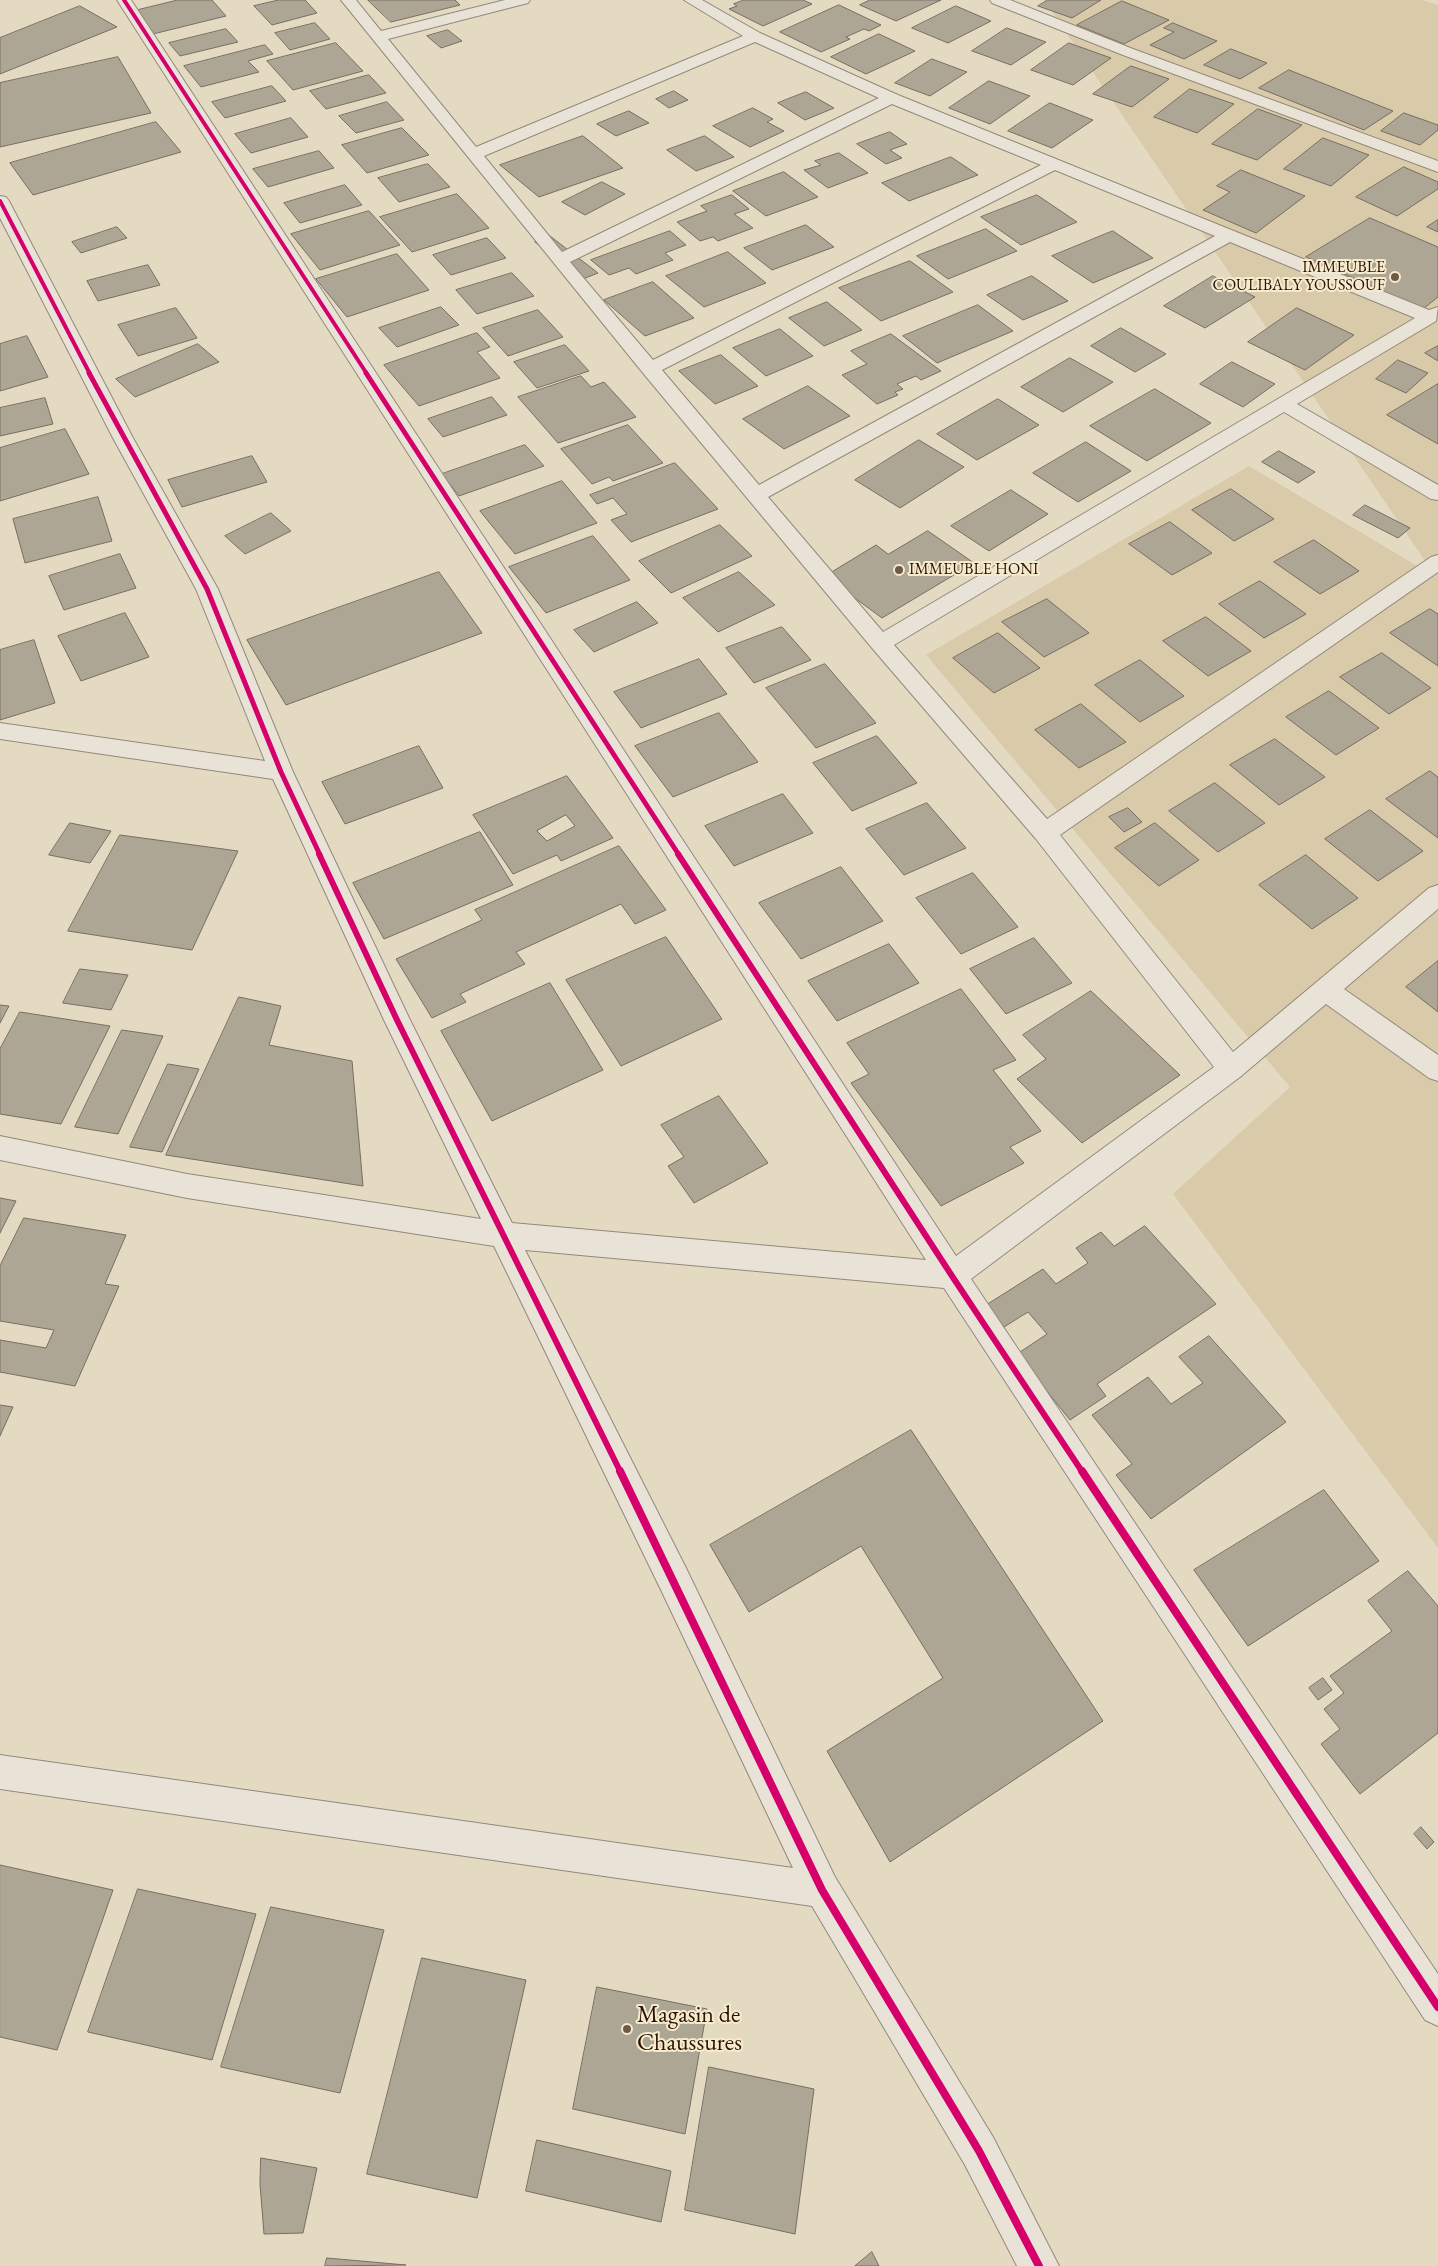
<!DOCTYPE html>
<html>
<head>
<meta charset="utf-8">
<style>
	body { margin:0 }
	canvas { display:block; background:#e4dac2 }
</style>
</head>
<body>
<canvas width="1438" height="2266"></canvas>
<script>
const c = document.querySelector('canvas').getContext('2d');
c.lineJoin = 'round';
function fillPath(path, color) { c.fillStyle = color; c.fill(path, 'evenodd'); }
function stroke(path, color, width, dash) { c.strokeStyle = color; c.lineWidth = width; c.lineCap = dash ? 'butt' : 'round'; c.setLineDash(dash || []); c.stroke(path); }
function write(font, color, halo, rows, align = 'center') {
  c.font = font + ' "EB Garamond",serif'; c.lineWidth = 4; c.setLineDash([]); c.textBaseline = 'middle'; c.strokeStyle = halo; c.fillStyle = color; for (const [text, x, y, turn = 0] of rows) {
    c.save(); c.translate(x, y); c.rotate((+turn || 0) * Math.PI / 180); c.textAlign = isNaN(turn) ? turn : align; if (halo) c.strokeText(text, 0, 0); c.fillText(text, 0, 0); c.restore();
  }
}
const green = new Path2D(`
	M1044,0h378l16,5v1543l-265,-354 117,-107 -364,-432 323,-189 187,111z`);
const building = new Path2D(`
	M178,0h34l14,16 -73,18 -19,-23z
	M279,0h26l12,13 -45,12 -18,-19z
	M368,0h87l5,5 -69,17z
	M744,0h59l9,4 -49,22 -34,-17 8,-3 -3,-2z
	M870,0h71l-45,21 -36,-16z
	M1048,0h53l-29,18 -34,-12z
	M1122,1l47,19 -45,24 -47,-19z
	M839,5l42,20 -12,6 -5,-2 -18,8 4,2 -29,13 -41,-20z
	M80,6l37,21 -117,47v-36z
	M956,6l35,15 -43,22 -36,-15z
	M315,23l15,16 -40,11 -15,-17z
	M1173,23l44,18 -33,18 -34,-14 24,-13 -10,-4z
	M1007,28l39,14 -35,23 -39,-14z
	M226,29l12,13 -58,14 -11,-13z
	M448,30l14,11 -21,7 -14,-12z
	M879,34l36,17 -49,23 -35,-17z
	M336,43l27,28 -70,19 -26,-29z
	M1069,43l42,15 -38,27 -42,-15z
	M265,45l8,9 -25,7 11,11 -58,15 -17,-21z
	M1231,49l36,14 -27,16 -36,-14z
	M118,57l33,56 -151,34v-64z
	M932,59l35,13 -37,24 -35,-13z
	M1131,66l38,13 -37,28 -39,-13z
	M1289,70l104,41 -29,19 -105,-42z
	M369,75l17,18 -60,16 -16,-18z
	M989,81l41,15 -40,28 -41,-16z
	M272,86l14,15 -61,17 -13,-16z
	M1190,89l44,15 -37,29 -43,-16z
	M674,91l14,9 -19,8 -13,-9z
	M806,92l28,16 -29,12 -27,-17z
	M387,102l17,18 -48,13 -17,-17z
	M1050,103l43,17 -41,28 -44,-17z
	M753,108l20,11 -6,3 17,9 -34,16 -37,-21z
	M1258,109l44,16 -45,35 -45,-16z
	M629,111l20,12 -33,13 -19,-12z
	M1404,113l34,12v5l-18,15 -39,-14z
	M291,118l17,19 -57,16 -16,-19z
	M156,122l25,30 -148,43 -23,-32z
	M402,128l27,27 -62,18 -25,-28z
	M890,132l17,12 -17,6 12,8 -16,6 -29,-20z
	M583,136l40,32 -84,29 -39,-32z
	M705,136l29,21 -38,14 -29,-21z
	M1323,138l46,17 -38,31 -47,-17z
	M319,151l15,17 -66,19 -15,-18z
	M839,153l29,20 -40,15 -24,-18 17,-5 -6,-4z
	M951,157l27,18 -69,26 -27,-18z
	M428,164l22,23 -51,15 -21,-24z
	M1404,167l34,15v7l-41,27 -41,-19z
	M1241,170l64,26 -49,37 -53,-23 27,-18 -13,-6z
	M784,172l34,25 -52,19 -33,-25z
	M602,182l23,12 -40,21 -23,-13z
	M345,185l17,20 -62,18 -16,-20z
	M457,194l32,34 -77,24 -32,-35z
	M732,195l17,14 -15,5 19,14 -35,13 -5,-4 -13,4 -23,-19 30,-11 -6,-5z
	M1037,195l40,27 -56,23 -40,-28z
	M369,211l31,34 -80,25 -29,-36z
	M1370,218l68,29v50l-15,12 -117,-52z
	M1438,220v12l-11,-5z
	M806,225l28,22 -62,23 -28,-22z
	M117,227l10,11 -46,15 -9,-11z
	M986,229l31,22 -69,28 -31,-23z
	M670,231l16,14 -21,8 8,7 -37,14 -7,-6 -20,7 -18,-15z
	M1113,231l40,27 -60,25 -41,-27z
	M550,236l48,37 -15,6 -48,-37z
	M487,238l19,20 -55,17 -18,-20z
	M728,252l38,31 -62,24 -38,-31z
	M397,254l32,36 -82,27 -31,-38z
	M910,261l43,31 -72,29 -42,-33z
	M148,265l12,20 -62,16 -11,-20z
	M512,273l22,23 -57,18 -21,-24z
	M1032,276l36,25 -45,19 -36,-25z
	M1213,276l42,21 -50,31 -41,-22z
	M653,282l41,36 -49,18 -41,-36z
	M827,302l35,28 -38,16 -35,-28z
	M978,305l35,26 -76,32 -34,-27z
	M441,307l18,18 -62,22 -18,-19z
	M176,308l21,30 -59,18 -20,-31z
	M1297,308l57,27 -49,35 -57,-28z
	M538,310l25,27 -55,19 -25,-28z
	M1121,328l45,26 -31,18 -44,-26z
	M780,329l33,27 -47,20 -33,-28z
	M477,333l13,14 -13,5 23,26 -81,28 -35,-41z
	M891,334l50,37 -20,9 -5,-4 -19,8 6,5 -8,3 3,3 -21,9 -35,-29 25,-11 -16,-13z
	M27,336l21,41 -48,14v-47z
	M198,344l21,18 -84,35 -19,-18z
	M565,345l24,26 -52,17 -23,-26z
	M1438,346v15l-13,-8z
	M721,355l37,31 -43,18 -36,-33z
	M1070,358l43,24 -50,30 -42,-25z
	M1398,360l30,13 -22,20 -30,-14z
	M1232,362l43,22 -32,23 -43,-23z
	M581,376l10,11 13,-5 32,35 -78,26 -40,-46z
	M1438,384v60l-51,-29z
	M808,386l42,30 -66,33 -41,-30z
	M1155,389l56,34 -64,38 -57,-35z
	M492,397l15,18 -64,22 -15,-18z
	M45,398l8,26 -53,12v-28z
	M998,399l41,26 -62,35 -40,-26z
	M628,425l35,38 -50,18 -4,-4 -17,7 -31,-35z
	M65,429l24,45 -89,27v-53z
	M919,440l45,27 -64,41 -45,-28z
	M1086,442l45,29 -53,31 -45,-29z
	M525,445l19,21 -85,30 -17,-22z
	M1279,451l36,21 -17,11 -36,-21z
	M252,456l15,26 -85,25 -14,-27z
	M675,463l43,46 -87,33 -20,-22 16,-6 -14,-16 -16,6 -7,-9z
	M562,481l35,42 -82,31 -35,-43z
	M1231,489l43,30 -40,22 -42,-31z
	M1011,490l37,24 -59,37 -38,-25z
	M98,497l14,44 -87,22 -12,-44z
	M1365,505l45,23 -12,10 -45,-23z
	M271,513l20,18 -46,23 -20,-18z
	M1170,522l42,31 -40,22 -43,-31z
	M720,525l32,31 -81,37 -32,-32z
	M928,531l46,32 -92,55 -57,-42 51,-31 12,9z
	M593,536l37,44 -84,33 -37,-46z
	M1314,540l45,31 -39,23 -46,-32z
	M120,554l16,34 -72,22 -15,-34z
	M439,572l43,61 -196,72 -39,-65z
	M739,572l36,33 -57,27 -35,-34z
	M1260,581l46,33 -42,24 -45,-34z
	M1047,599l42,34 -45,24 -42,-35z
	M637,602l21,21 -64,29 -20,-22z
	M1430,609l8,5v52l-48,-33z
	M125,613l24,44 -68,24 -23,-45z
	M1206,617l45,34 -43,25 -45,-35z
	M782,627l29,33 -57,23 -28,-35z
	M998,633l42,35 -46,25 -41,-35z
	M34,640l21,63 -55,17v-70z
	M1382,653l49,35 -42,26 -49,-37z
	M699,659l28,35 -86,34 -27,-36z
	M1140,660l44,36 -44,26 -45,-37z
	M825,664l51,59 -60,25 -50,-60z
	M1329,691l50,37 -43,27 -50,-38z
	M1081,704l45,38 -47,26 -44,-38z
	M719,713l39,49 -85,35 -38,-51z
	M877,736l40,47 -65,28 -39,-48z
	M1275,739l50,38 -46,28 -49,-40z
	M419,746l24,42 -98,36 -23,-42z
	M1430,771l8,6v61l-52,-39z
	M567,776l46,62 -52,23 -4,-6 -44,19 -40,-59zM566,815l9,11 -28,15 -10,-10z
	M1215,783l50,40 -47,29 -49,-41z
	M783,794l30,39 -79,33 -29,-40z
	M927,803l39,45 -62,27 -38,-46z
	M1128,808l14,14 -18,10 -15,-15z
	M1370,810l53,41 -45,30 -53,-42z
	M70,823l41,8 -21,32 -41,-8z
	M1155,823l44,37 -40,26 -44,-38z
	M480,832l33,53 -129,54 -31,-56z
	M120,835l118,16 -46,99 -124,-19z
	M619,846l47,64 -31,14 -14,-20 -105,48 9,12 -65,30 6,8 -34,16 -36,-59 86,-39 -7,-10z
	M1306,855l52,43 -46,31 -53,-44z
	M841,867l42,54 -82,38 -42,-56z
	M973,873l45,54 -57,27 -45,-56z
	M666,937l56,82 -101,47 -55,-86z
	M1034,938l38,45 -66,31 -36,-45z
	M889,944l30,39 -82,38 -29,-40z
	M1438,961v51l-32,-25z
	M80,969l48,6 -17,35 -48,-7z
	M550,983l53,87 -111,51 -51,-90z
	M961,989l55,71 -23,10 48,61 -31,16 14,16 -83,43 -90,-123 18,-9 -22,-31z
	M1091,991l89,84 -98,68 -65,-64 29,-20 -23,-24z
	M239,997l42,9 -12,39 83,16 11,125 -197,-31z
	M0,1005l9,1 -9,17z
	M20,1012l90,14 -49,98 -61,-10v-65z
	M122,1030l41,6 -45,98 -43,-7z
	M168,1064l31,5 -37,83 -32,-5z
	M719,1096l49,67 -74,40 -26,-37 16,-9 -23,-32z
	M0,1198l16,3 -16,32z
	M24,1218l102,17 -21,49 14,2 -44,100 -75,-14v-32l46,8 8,-18 -54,-9v-55z
	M1145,1226l71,78 -119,80 9,12 -36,24 -53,-66 30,-20 -19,-22 -24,15 -18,-22 57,-36 13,15 32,-21 -12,-15 25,-16 13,14z
	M1209,1336l77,86 -135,97 -35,-44 16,-11 -40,-49 56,-38 23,27 32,-21 -24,-26z
	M0,1405l13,2 -13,29z
	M911,1430l192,291 -213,141 -63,-111 116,-73 -82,-132 -112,66 -39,-67z
	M1324,1490l55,71 -131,85 -54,-76z
	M1408,1571l30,35v127l-78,61 -39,-50 19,-15 -16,-20 20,-16 -14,-17 62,-45 -24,-30z
	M1323,1678l9,12 -14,10 -9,-12z
	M1421,1827l13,15 -7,7 -13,-15z
	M0,1865l113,25 -56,160 -57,-13z
	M138,1889l118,25 -44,146 -124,-28z
	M271,1907l113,23 -44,163 -119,-26z
	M422,1958l104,22 -49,218 -110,-24z
	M597,1987l110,22 -22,125 -112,-25z
	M709,2067l105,22 -19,145 -110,-24z
	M537,2140l134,31 -10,51 -135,-31z
	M261,2158l56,10 -14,65 -39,1 -4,-50z
	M872,2252l7,14h-24z
	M327,2258l79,7 -81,1z`);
const minor = new Path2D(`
	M117,0h14l825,1256 258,-189 -178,-228 -164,-191 -229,-275 -302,-373h15l25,31 124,-31h25l-2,3 -140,36 88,108 267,-111 -59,-36h18l58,33 138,62 531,215 9,-3 -2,14 -139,83 141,81v15l-7,-1 -147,-87 -390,233 153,174 384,-262 7,-2v17l-378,263 173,217 196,-164 9,-3v24l-94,80 94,66v26l-9,-3 -103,-74 -86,73 -269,202 467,695v52l-13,-6 -481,-732 -419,-38 161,318 149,309 158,260 66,129h-42l-52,-101 -153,-259 -812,-117v-34l793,113 -131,-276 -168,-346 -307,-48 -187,-38v-24l187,38 294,45 -97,-199 -111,-241 -273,-40v-16l265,38 -69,-172 -83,-151 -113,-220v-22l6,1 3,4 124,237 85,151 75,183 117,248 102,203 414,37zM755,42l124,56 -317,154 -78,-96zM892,104l149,61 -388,195 -83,-98zM1055,170l160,66 -456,249 -97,-115zM1230,242l185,76 -532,314 -115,-135z
	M990,0h20l123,49 305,112v11l-315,-117 -131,-52z`);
const cyclewayFar3 = new Path2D(`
	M124,0l243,374
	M0,201l90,173`);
const cyclewayFar2 = new Path2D(`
	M89,373l118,216 74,183 39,83
	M366,373l313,482`);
const cyclewayFar1 = new Path2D(`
	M319,854l78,166 224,453
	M678,854l274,422 131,197`);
const cycleway = new Path2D(`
	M620,1471l202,419 157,261 60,115
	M1082,1471l356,536`);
const markers = [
	[1395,277,5,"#6c5947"],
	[899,570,5,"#6c5947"],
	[627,2029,5,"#6c5947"]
];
const farPoinames = [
	["IMMEUBLE",1385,268],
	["COULIBALY YOUSSOUF",1385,286],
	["IMMEUBLE HONI",909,570,"left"]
];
const nearPoinames = [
	["Magasin de",637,2015],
	["Chaussures",637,2043]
];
fillPath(green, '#d9caaa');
fillPath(building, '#aea695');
stroke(building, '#786e61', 1);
stroke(minor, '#92897a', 2);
fillPath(minor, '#e9e3d7');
stroke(cyclewayFar3, '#d6006c', 4);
stroke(cyclewayFar2, '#d6006c', 5);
stroke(cyclewayFar1, '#d6006c', 6);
stroke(cycleway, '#d6006c', 8);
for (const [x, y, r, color] of markers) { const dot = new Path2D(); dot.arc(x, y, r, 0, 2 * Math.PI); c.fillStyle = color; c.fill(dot); stroke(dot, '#f7ebce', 2); }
write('16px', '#2b1305', '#f7ebce', farPoinames, 'right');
write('24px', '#2b1305', '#f7ebce', nearPoinames, 'left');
</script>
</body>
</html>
